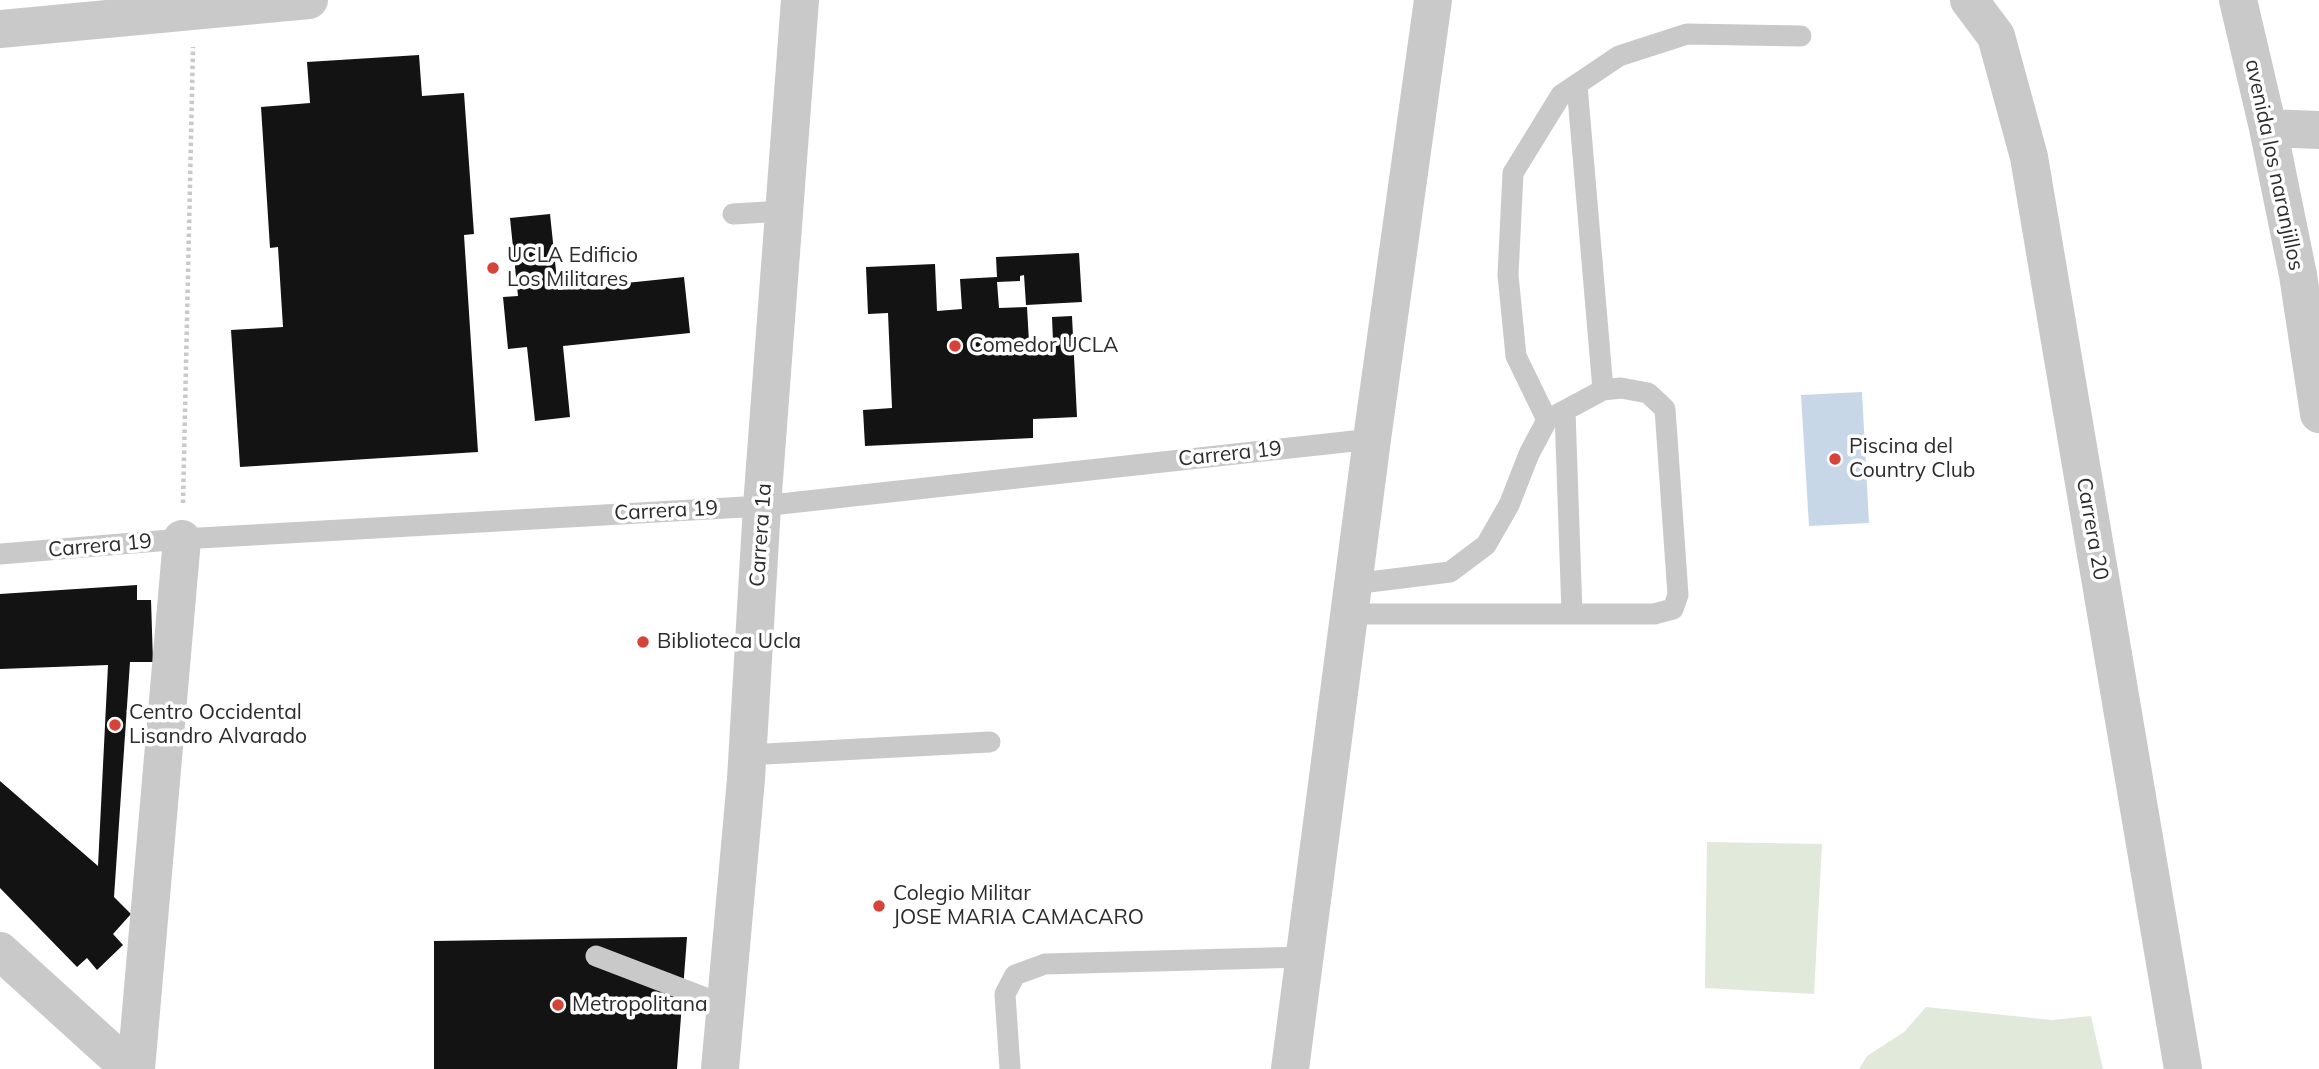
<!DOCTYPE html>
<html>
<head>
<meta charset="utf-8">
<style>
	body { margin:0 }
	canvas { display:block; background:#fff }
</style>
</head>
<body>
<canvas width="2319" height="1069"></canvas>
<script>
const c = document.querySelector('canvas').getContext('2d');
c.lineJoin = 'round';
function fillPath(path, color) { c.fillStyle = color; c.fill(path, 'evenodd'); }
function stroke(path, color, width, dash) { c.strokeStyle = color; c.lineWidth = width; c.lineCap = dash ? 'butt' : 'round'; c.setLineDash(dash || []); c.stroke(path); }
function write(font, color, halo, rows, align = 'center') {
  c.font = font + ' Mulish,sans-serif'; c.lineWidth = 7; c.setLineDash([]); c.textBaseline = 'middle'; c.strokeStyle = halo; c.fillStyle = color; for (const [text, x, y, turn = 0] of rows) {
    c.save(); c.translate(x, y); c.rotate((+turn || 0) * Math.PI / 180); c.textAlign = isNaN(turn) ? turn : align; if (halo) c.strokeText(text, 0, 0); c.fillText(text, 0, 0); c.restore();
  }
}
const green = new Path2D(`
	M1707,842l115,2 -8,150 -109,-6z
	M1926,1007l126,13 39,-4 12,53h-244l8,-13 37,-24z`);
const water = new Path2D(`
	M1862,392l7,131 -60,3 -8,-131z`);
const building = new Path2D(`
	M419,55l3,41 42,-3 10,141 -10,1 14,217 -238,15 -9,-137 52,-3 -5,-80 -8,1 -9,-141 49,-4 -3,-41z
	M550,214l8,76 126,-13 6,56 -127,13 7,71 -35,4 -8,-74 -19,2 -5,-52 15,-1 -8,-78z
	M1079,253l3,49 -56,3 -2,-30 -4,1v5l-23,1 2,26 28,-1 2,35 24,-1 -1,-24 20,-1 5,101 -44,2v19l-168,8 -2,-36 29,-2 -4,-95 -20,1 -2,-47 69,-3 2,47 25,-2 -2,-30 37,-2 -1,-20z
	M137,585v15h14l2,62h-23l-16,235 17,17 -18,20 10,11 -26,25 -10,-12 -10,9 -77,-79v-107l98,85 10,-201 -108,4v-75z
	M687,937l-10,132h-243v-128z`);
const path = new Path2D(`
	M183,503l10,-456`);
const service = new Path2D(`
	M1577,85l26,305
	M733,214l51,-3
	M1565,411l7,203
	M1547,420l-31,-64 -8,-81 5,-102 48,-78 58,-39 68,-22 114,2
	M0,554l182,-15 580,-33 610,-67
	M1349,614h305l19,-5 5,-14 -13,-186 -17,-16 -27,-5 -18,2 -56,30 -18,34 -20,51 -23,40 -36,27 -97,12
	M747,755l243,-13
	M596,956l128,49
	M1010,1069l-5,-75 10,-19 30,-11 260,-7`);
const minor = new Path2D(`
	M2238,0l30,128 30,147 21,139
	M2268,128l51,2
	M136,1069l46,-530
	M720,1069l26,-290 16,-273 38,-506
	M1290,1069l82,-630 61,-439`);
const tertiary = new Path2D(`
	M1969,0l27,36 33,121 154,912
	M0,29l309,-29
	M0,951l130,118`);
const markers = [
	[493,268,7,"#d84339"],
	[955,346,7,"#d84339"],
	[1835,459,7,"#d84339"],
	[643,642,7,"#d84339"],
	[115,725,7,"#d84339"],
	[879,906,7,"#d84339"],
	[558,1005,7,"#d84339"]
];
const streetNames = [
	["avenida los naranjillos",2274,165,78],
	["Carrera 19",1230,454,-6],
	["Carrera 19",666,511,-3],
	["Carrera 20",2092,529,80],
	["Carrera 1a",761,535,-86],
	["Carrera 19",100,546,-5]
];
const poiNames = [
	["UCLA Edificio",507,256],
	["Los Militares",507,280],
	["Comedor UCLA",969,346],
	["Piscina del",1849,447],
	["Country Club",1849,471],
	["Biblioteca Ucla",657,642],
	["Centro Occidental",129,713],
	["Lisandro Alvarado",129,737],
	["Colegio Militar",893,894],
	["JOSE MARIA CAMACARO",893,918],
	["Metropolitana",572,1005]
];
fillPath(green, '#e0e9da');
fillPath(water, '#c7d7e8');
fillPath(building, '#131313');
stroke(path, '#c9c9c9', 4.5, [3.5, 3.5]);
stroke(service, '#c9c9c9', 21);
stroke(minor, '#c9c9c9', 38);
stroke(tertiary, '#c9c9c9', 38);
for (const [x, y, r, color] of markers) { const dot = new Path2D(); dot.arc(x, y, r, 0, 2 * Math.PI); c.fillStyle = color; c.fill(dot); stroke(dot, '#fff', 2.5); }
write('21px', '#2c2c2c', '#fff', streetNames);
write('21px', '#2c2c2c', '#fff', poiNames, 'left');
</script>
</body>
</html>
